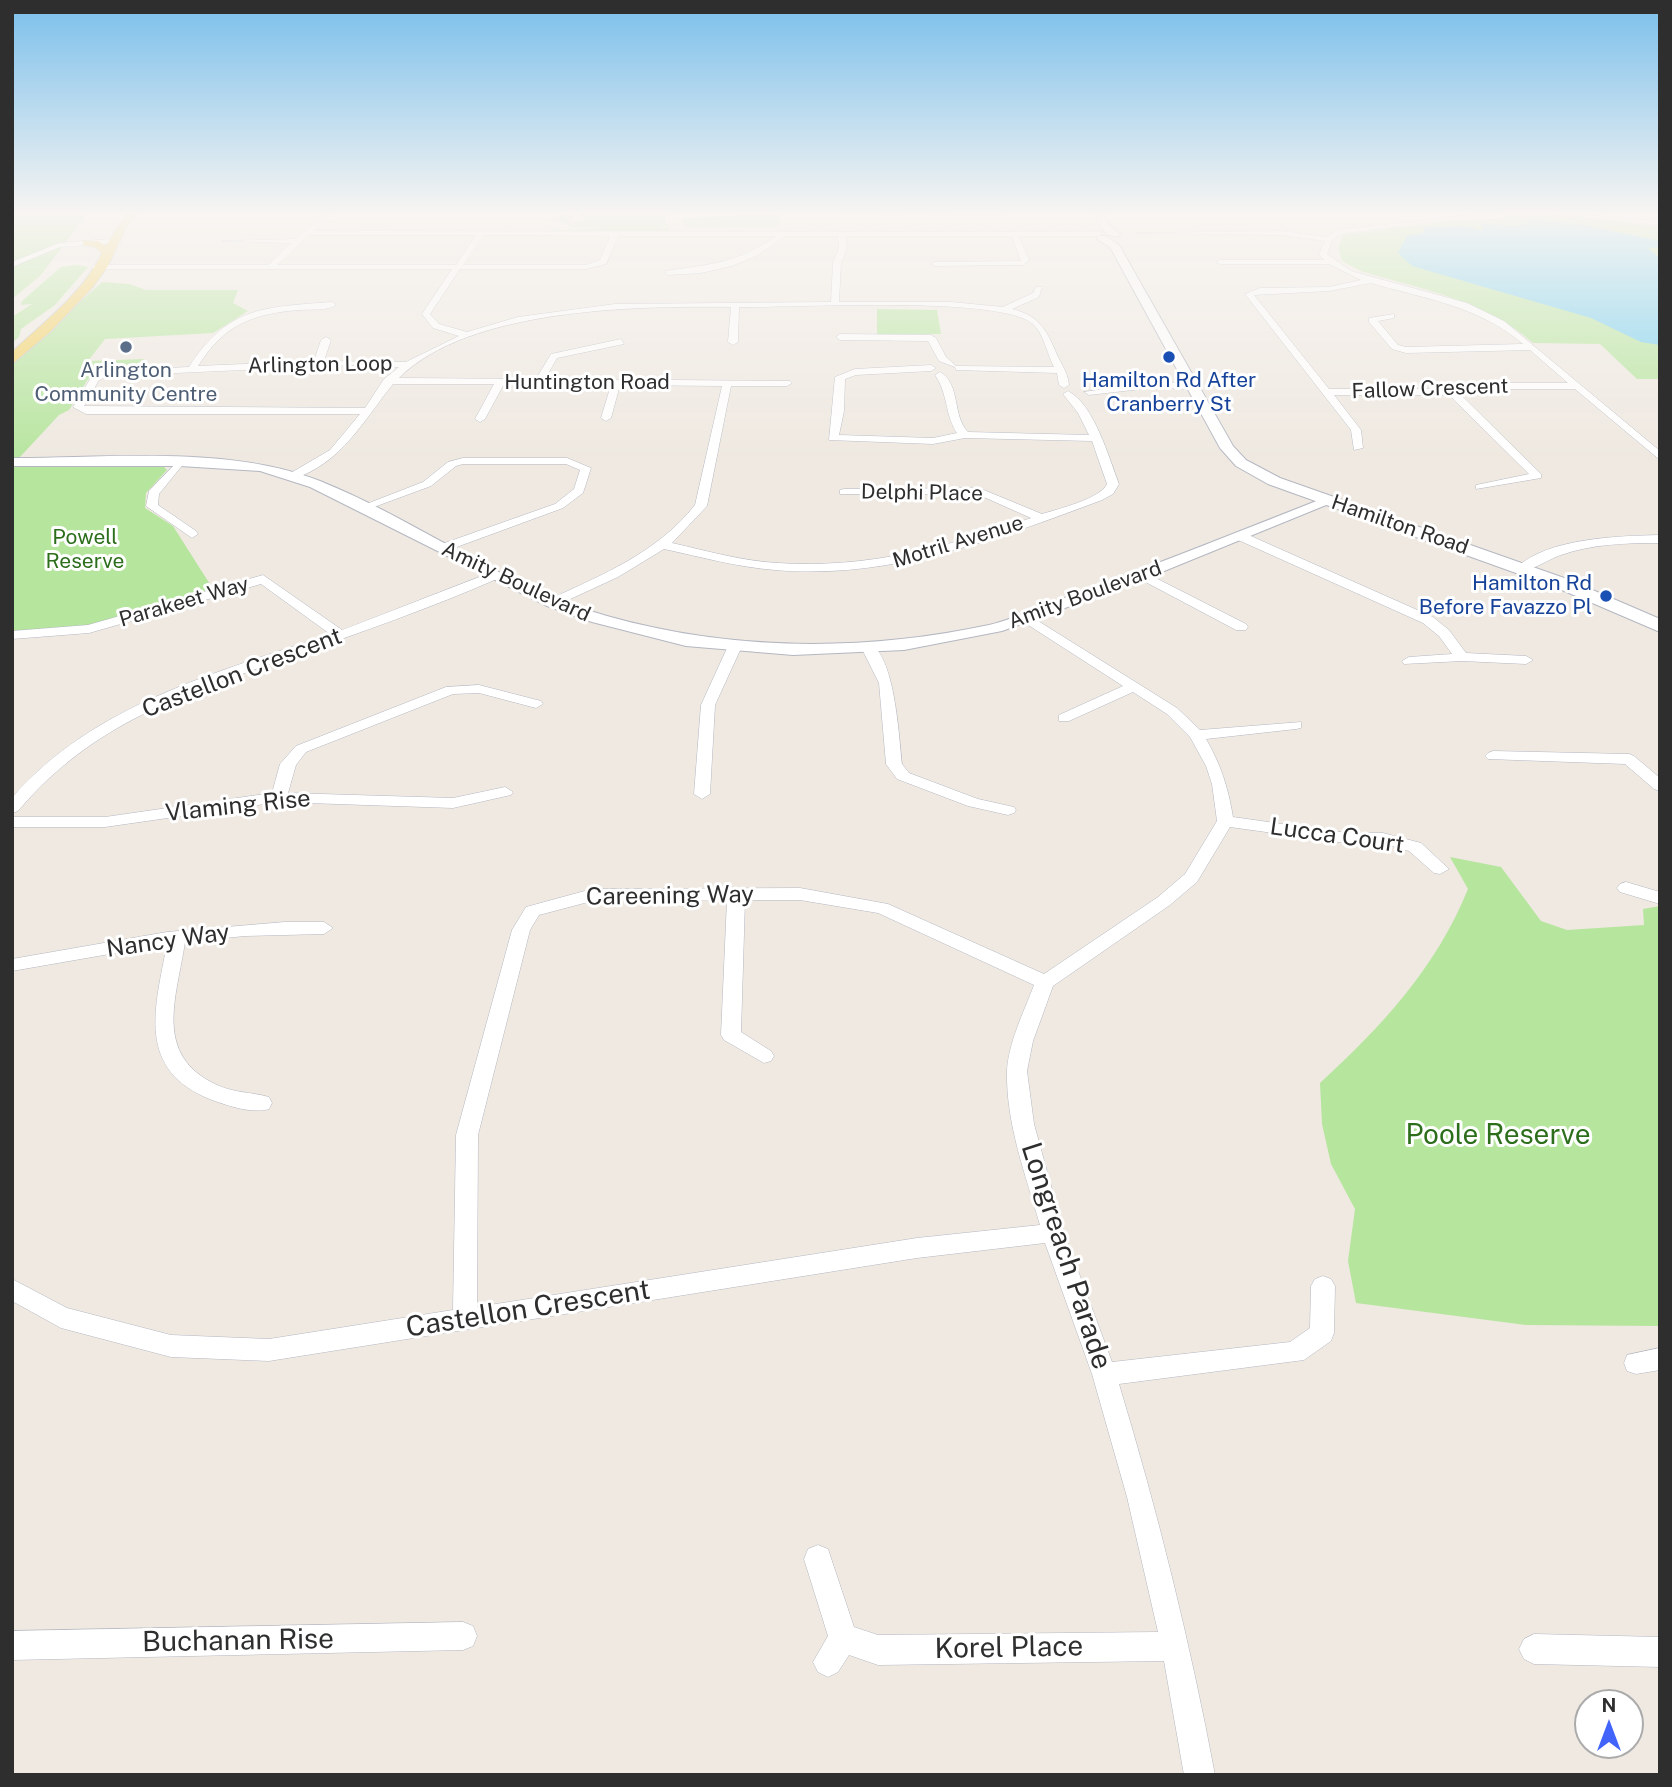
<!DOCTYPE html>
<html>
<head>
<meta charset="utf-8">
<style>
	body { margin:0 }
	#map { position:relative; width:1672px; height:1787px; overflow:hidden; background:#efe9e1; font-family:"Public Sans",sans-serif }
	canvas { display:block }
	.frame { position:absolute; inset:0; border:14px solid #2e2e2e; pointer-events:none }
	.north { position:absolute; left:1574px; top:1689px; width:70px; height:70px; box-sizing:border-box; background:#fff; border:2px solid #ababab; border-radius:50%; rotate:0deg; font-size:19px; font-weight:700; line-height:28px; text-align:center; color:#2e2e2e }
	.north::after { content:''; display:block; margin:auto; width:24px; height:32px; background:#4264fb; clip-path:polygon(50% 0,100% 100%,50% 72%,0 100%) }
</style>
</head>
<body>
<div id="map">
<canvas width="1672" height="1787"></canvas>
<div class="frame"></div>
<div class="north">N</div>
</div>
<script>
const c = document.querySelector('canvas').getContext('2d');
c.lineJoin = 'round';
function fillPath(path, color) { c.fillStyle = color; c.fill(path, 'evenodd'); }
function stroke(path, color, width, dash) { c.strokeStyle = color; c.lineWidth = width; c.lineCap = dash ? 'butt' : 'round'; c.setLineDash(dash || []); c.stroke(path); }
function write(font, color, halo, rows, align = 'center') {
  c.font = font + ' "Public Sans",sans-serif'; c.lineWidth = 6; c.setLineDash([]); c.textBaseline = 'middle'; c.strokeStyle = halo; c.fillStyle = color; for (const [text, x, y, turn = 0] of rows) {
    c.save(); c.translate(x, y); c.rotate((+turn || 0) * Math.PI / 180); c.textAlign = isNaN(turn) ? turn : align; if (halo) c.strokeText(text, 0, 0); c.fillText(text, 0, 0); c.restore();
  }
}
const green = new Path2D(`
	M12,213h76l-48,63 -28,23z
	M564,213h14l-10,10 15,-2 2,-5h-5l-1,-3h98l-11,3 -1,8 6,2 -15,1 14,1 -1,3 -152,1 91,-4 -35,-1 -15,-6h-16l15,-3z
	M1504,213h40l116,13v153h-23l-37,-35 -67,-1c-49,-44 -111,-53 -172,-72l-19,-10 -4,-13 5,-13 95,-13 65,-4z
	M780,214l-1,13h-95l-1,-9z
	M77,265l11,2 -33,38 -34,24 -2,8 -7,6v-26l20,-13 -11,1 1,-4 39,-34z
	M102,282l27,2 17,6h92l-5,13 15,8 -35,22 -108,6 -17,22 56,-2 -14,10 -21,2 -21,8 -19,31 -10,5 -39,42h-8v-94z
	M877,309l60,1 4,24h-64z
	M162,465l5,5 -21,23 -1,15 28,18 40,63 -121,36 -80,6v-165z
	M1450,857l51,10 40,54 26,9 77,-5 -1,-16 17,-3v420l-134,-1 -170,-22 -8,-42 7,-52 -24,-45 -9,-40 -2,-41c62,-57 116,-115 148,-194z`);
const water = new Path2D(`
	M1534,219l45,5 81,17v6l-12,1 12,10v87l-19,-3 -50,-24 -179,-52 -14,-13 9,-17 18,-4 -2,-5 44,-1 16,5 -3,-8 39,3z`);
const minor = new Path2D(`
	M325,213h8l-19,18 788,1 -3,4h-80l10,24 -6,5 -88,1 -4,-2 4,-2 86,-1 -9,-25h-166l1,12 -6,15 -2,39h112l52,5 30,-14 3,-6h6l-3,10 -27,12c30,7 36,25 47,50 5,9 9,16 10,26l-5,3 -5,-3 -2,-12 -101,-3 -1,-3 -16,-6 -11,-20 -88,-1 -4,-3 4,-3 91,1 5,3 10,19 10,9 98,1c-7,-13 -10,-33 -21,-43 -33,-29 -241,-16 -294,-17l-1,35 -5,3 -5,-3 3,-35c-94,-1 -262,1 -332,71l137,1 15,-25 70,-15 3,5 -67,14 -12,21 245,2 2,2 -5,3h-56l-24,120 -35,37c35,8 70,18 106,20 87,6 171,-16 253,-45l-54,-24h-137v-4l4,-1 135,-1 63,26c16,-5 58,-15 65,-30l-15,-43 -127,-3 -32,6 -104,-4 6,-63 20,-8 76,-4 5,3 -5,3 -75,4 -11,4 -1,32 -5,24 94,3 24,-5c-12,-17 -9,-40 -22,-58l5,-3c21,12 12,44 28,60l121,3 -11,-22 -15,-19 5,-3c26,13 41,67 51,93l-6,10 -11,6c-104,39 -214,80 -327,70 -38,-3 -74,-13 -111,-21l-46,28 -65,30 -7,-4 2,-3c54,-25 109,-47 147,-95l27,-119 -102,-1 -9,33 -5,3 -5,-3 10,-33 -107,-1 -19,35 -5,3 -5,-3 19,-35h-101c-30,37 -51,79 -100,95l-4,-1v-4l41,-24 30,-36h-274l-13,-7 19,-31 13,-5 84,-4c39,-61 77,-60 143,-65l4,3c-9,6 -26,4 -37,5 -48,4 -75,15 -101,56l116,-5 7,-21 5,-3 5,3 -7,21 82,1 53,-26 -26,-8 -11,-14 30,-45h-357l-4,-2 4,-2h173l23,-22 -69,-2 74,-2zM309,235h167l-20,30h-179zM483,235l127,1 -10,24 -14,5h-123zM618,236h158c-39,28 -66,28 -111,35l3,4 33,-2 31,-7 26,-11 27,-19h53l1,12 -6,15 -2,39 -216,2 -97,13 -51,15 -28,-8 -9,-10 30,-45h126l20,-5zM357,365l42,2 -15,12 -19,29 -281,-2 15,-26 10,-4z
	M841,213h166l-4,2z
	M1486,213h9l-12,6 -56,3 -87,12 -8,6 -5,14 24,17 116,32 37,18 156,130v9l-85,-71h-66l-49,5 81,80v4l-65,11v-4l53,-11 -80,-79h-115l27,35 2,18 -9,2 -3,-20 -106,-136 15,-6 69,-1 32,-7 -32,-16h-109l-4,-2 4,-2h104l-5,-6 6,-13 -44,-6 -145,-2 145,-2 46,6 11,-7zM1371,283c55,16 108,23 152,61l-117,3 -8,-2 -20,-24 16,-3v-4l-25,4v4l23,27 14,4 124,-3 38,33h-59l-57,6h-123l-75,-94 75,-4z
	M1562,213l98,8v4l-94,-10z
	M113,239l3,4 -56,4 -48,20v-5l47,-19z
	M1150,382l43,1 5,3 -5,3 -43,-1 -61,7 -5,-3z
	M463,458h104l24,10 -8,25 -20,15 -120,44 -6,-4 2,-3 116,-41 19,-15 6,-19 -14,-6h-103l-7,2 -25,20 -65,24 -10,-2 67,-26 25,-20z
	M180,459l5,3 -26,32 -1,11 38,26 2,3 -6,4 -46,-32 3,-15z
	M1236,533h8l189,84 16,13 17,23 60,3 7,4 -7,4 -64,-3 -58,3 -2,-3 7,-4 43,-3 -13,-18 -16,-13 -187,-84z
	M1660,535v8c-34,0 -68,1 -99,12 -13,4 -35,21 -45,13 31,-30 102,-32 144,-33z
	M495,571l4,1v6c-68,30 -138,54 -208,79 -107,37 -198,65 -273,154l-6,2v-15c81,-94 205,-125 318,-164l-69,-50 -172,49 -77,6v-8l76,-6 175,-50 79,55z
	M1142,571l104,53 2,3 -2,3h-10l-98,-52v-6z
	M1027,614l150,94 23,22 101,-8v6l-5,1 -90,10c15,26 22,48 27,78l105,15 45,1 38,10 28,26 -9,5 -6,-1 -25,-22 -27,-8 -44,-1 -108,-15 -33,55 -27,23 -117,81 -20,55 -6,30 7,53 30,109 48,129 178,-20 20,-14 1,-42 4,-7 8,-3 8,3 4,7 -1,47 -3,8 -27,19 -185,24c39,129 71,258 96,391h-31l-20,-114 -286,4 -29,-10 -11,17 -10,5 -10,-5 -5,-10 15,-26 -24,-77 4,-10 10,-4 10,4 26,78 24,8 280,-3 -31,-135 -35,-123 -47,-131 -128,15 -648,103 -98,-4 -110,-29 -49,-27v-22l55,29 104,27 98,4 184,-29 3,-175 56,-205 14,-23 66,-18 208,-1 88,16 156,70 114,-77 27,-23 32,-53 -5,-37 -6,-18 -16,-29 -23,-23 -34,-22 -64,29h-10v-6l64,-29 -101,-65 -2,-3zM727,900l-6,135 3,5 40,23 7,-2 3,-5 -3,-5 -30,-19 4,-132h55l78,13 156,72c-10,27 -26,58 -27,87 -1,52 19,104 33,153l-123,13 -440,69 1,-172 52,-205 9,-15 53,-14z
	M735,642l7,4 -27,59 -5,89 -8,5 -8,-5 7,-89 27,-59z
	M868,643c27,9 31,95 34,121l7,9 69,26 36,8 2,3 -2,3 -6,2 -40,-9 -71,-27 -11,-15 -7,-81 -18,-36z
	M479,685l62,16 2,3 -7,4 -57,-15 -26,1 -147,58 -10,13 -8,28 165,5 52,-11 8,5 -2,3 -58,13 -174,-6 -174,25h-93v-10h93l167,-24 8,-29 16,-18 150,-59z
	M1493,751l136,3 5,2 26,22v13l-6,-2 -29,-25 -137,-5 -3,-3 3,-3z
	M1626,882l34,10v12l-40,-12 -3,-4 3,-4z
	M285,922h39l9,6 -9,6 -79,2 -60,6c-8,55 -33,113 32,143 17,8 35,7 52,12l3,6 -3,6c-17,5 -40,-3 -57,-9 -77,-30 -57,-92 -45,-156l-155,27v-12l155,-27z
	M1660,1348v22l-24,4 -9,-3 -3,-8 3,-8z
	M463,1622l10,4 4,10 -4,10 -10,4 -451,10v-29z
	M1534,1634l126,3v30l-126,-3 -10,-5 -5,-10 5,-10z`);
const tertiary = new Path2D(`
	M12,458c97,0 217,-13 308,23 97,39 185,107 287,135 124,35 255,36 382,9 32,-8 65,-24 97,-35 80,-29 159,-61 238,-92l12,3 -189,77 -145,53 -98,19 -111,5 -107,-9 -94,-24 -45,-16 -237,-119 -50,-16 -80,-5h-168z`);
const secondary = new Path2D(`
	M1093,213h10l6,12 11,9 -1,2c-15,2 -20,-12 -26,-23z
	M1098,236h8l13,9 114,201 13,14 34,18 287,101 93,40v13l-105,-45 -287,-103 -32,-18 -16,-18 -110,-201 -12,-7z`);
const primary = new Path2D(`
	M127,213h11l-12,14 -18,39 -16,22 -42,44 -38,32v-12c32,-30 71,-59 90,-99l-7,-6 -12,-2v-4h15l8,5z`);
const markers = [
	[126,347,7,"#5c6f8a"],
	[1169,357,7,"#1a4fb4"],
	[1606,596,7,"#1a4fb4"]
];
const farStreetnames = [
	["Arlington Loop",320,365,-1],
	["Huntington Road",587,383],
	["Fallow Crescent",1430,389,-2],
	["Delphi Place",922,493,1],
	["Hamilton Road",1400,525,19],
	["Motril Avenue",958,542,-17],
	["Amity Boulevard",516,582,25],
	["Amity Boulevard",1085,595,-20],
	["Parakeet Way",184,602,-16]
];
const farServicenames = [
	["Arlington",126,371],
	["Community Centre",126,395]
];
const farTransitnames = [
	["Hamilton Rd After",1169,381],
	["Cranberry St",1169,405],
	["Hamilton Rd",1592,584,"right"],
	["Before Favazzo Pl",1592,608,"right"]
];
const farParknames = [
	["Powell",85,538],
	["Reserve",85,562]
];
const streetNames = [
	["Castellon Crescent",242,673,-21],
	["Vlaming Rise",238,806,-6],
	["Lucca Court",1337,836,8],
	["Careening Way",670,896,-1],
	["Nancy Way",168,941,-8]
];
const nearParknames = [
	["Poole Reserve",1498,1135]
];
const nearStreetnames = [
	["Longreach Parade",1066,1256,72],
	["Castellon Crescent",528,1309,-9],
	["Buchanan Rise",238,1641,-1],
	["Korel Place",1009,1648,-1]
];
fillPath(green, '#b6e59e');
fillPath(water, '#75cff0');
stroke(minor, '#b4b7c1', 1);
stroke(tertiary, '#b4b7c1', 2);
stroke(secondary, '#b4b7c1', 2);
stroke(primary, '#c9c9c9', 2);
fillPath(minor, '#fff');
fillPath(tertiary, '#fff');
fillPath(secondary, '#fff');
fillPath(primary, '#f2d163');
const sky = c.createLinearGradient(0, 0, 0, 463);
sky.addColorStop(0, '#7abfeb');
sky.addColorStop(0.46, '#f8f5f2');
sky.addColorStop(1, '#f8f5f200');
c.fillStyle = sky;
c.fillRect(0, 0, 1672, 463);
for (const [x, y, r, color] of markers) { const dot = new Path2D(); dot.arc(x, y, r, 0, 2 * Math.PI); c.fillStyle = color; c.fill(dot); stroke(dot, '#fff', 2.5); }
write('21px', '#2e2e2e', '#fff', farStreetnames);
write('21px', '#4e5e75', '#fff', farServicenames);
write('21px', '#164399', '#fff', farTransitnames);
write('21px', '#2c6e1b', '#fff', farParknames);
write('24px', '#2e2e2e', '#fff', streetNames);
write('28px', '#2c6e1b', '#fff', nearParknames);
write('28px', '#2e2e2e', '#fff', nearStreetnames);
</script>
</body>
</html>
